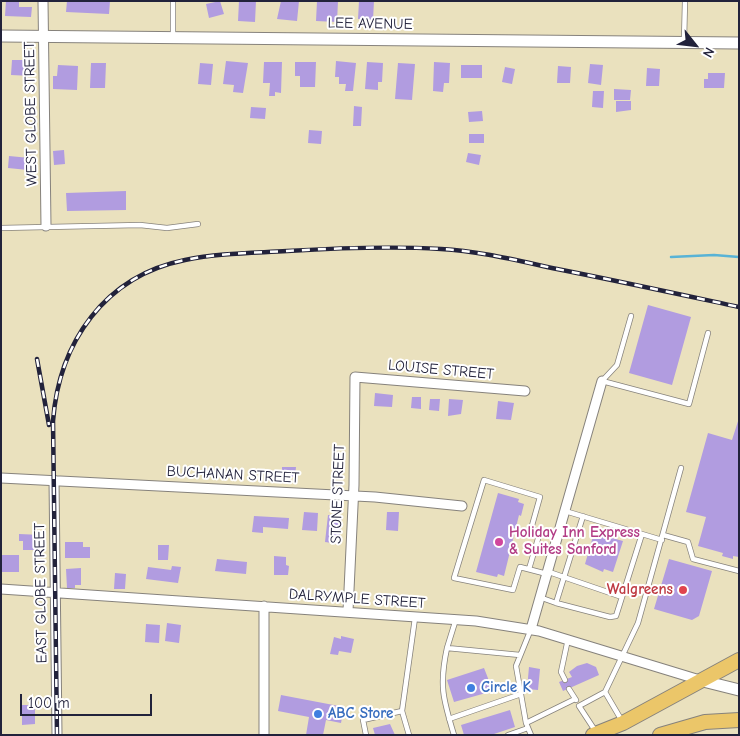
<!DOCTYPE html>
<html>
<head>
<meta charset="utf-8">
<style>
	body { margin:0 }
	#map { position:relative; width:740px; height:736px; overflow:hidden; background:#eae1be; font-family:"Comic Neue",sans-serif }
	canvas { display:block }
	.frame { position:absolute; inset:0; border:2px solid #22223b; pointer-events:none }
	.north { position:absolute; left:670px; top:20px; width:50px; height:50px; -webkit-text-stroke:4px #fff; paint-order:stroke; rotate:119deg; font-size:14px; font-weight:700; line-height:20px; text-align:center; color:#22223b }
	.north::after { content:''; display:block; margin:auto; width:18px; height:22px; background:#22223b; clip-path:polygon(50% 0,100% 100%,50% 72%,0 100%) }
	.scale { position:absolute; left:20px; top:694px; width:132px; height:22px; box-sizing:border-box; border:2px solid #22223b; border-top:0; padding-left:6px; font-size:15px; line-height:18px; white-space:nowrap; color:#22223b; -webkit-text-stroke:4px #fff; paint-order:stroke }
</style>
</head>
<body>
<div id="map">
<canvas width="740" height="736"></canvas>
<div class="frame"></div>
<div class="north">N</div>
<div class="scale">100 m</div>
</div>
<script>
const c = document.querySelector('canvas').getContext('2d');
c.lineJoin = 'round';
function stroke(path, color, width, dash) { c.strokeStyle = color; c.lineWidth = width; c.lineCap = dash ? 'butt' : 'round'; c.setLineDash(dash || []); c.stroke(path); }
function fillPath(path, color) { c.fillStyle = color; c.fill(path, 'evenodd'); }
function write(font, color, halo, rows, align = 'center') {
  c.font = font + ' "Comic Neue",sans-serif'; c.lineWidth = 4; c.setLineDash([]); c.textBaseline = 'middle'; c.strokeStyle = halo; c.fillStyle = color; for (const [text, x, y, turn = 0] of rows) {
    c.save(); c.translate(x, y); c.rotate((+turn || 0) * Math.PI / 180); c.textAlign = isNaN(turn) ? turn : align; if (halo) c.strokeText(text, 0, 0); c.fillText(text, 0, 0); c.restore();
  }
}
const stream = new Path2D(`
	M671,257l43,-2 25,2`);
const building = new Path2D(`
	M6,1h13v6h13l-1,10 -26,-1z
	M67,1h43l-1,13 -43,-2z
	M220,1l4,13 -15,4 -3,-14z
	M239,1h17l-1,21 -17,-1z
	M281,1h18l-2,20 -20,-2z
	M317,1h21l-1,21 -21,-1z
	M359,1h15l-1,19 -15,-1z
	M12,60h20v16l-21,-1z
	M226,61l22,2 -5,30 -10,-1 1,-7 -11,-1z
	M336,61l20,2 -3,28h-8l1,-7h-7v-7h-4z
	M264,62h18l-1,31 -6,-1v4h-6l1,-13h-7z
	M295,62h21l-1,25h-15v-11h-5z
	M367,62l16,1 -1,19h-4v8l-13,-1z
	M434,62l16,1 -1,20h-5l-1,9 -10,-1z
	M91,63h15l-1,25h-15z
	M200,63l13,1 -2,21 -13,-1z
	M398,63l17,1 -3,36 -17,-1z
	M590,64l13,1 -2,20 -13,-2z
	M58,65l20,1 -1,24 -24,-1v-13h4z
	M461,65h21v13h-21z
	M558,66l13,1 -1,16h-13z
	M505,67l10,2 -3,15 -10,-2z
	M647,68l13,1 -1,17h-13z
	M708,73h17l-1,15h-20v-9h4z
	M614,89l17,1 -1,10h-16z
	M593,91h11l-1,17 -11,-1z
	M616,101h15v9l-15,2z
	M354,106l8,1 -1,19h-8z
	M251,107l15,1 -1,11 -15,-1z
	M482,111l1,10 -14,1 -1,-10z
	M309,130l13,1 -1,13 -13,-1z
	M469,134h15v9h-15z
	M64,150l1,14 -11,1 -1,-14z
	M468,153l13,2 -2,10 -13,-3z
	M9,156l21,2 -2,12 -20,-2z
	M126,191v19l-59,1 -1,-18z
	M648,305l43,12 -19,68 -43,-12z
	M375,393l18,2 -1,12 -18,-1z
	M412,397h9v12l-10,-1z
	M430,399h10l-1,12 -10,-1z
	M449,399l14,1 -2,14 -13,2z
	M498,401l16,2 -3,17 -15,-1z
	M739,418v139l-6,-1v3l-11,-3 1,-3 -25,-7 8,-29 -20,-5 22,-79 24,7z
	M282,467h14l-1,10 -13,-1z
	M498,493l21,6 -1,3 6,2 -3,12 -2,-1 -15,61 -6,-2 -1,3 -21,-5z
	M304,512l14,1 -1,18 -15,-1z
	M387,512h12l-1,19 -12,-1z
	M328,515l14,1 -3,28 -14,-2z
	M254,516l35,2 -1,11 -25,-2v6l-11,-1z
	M594,533l29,8 -10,31 -9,-3 -1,3 -18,-8z
	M19,534l23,1v15h-19v-9h-4z
	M65,542h18v5h7v11h-25z
	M158,545h11l-1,15h-10z
	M1,555h18v17h-18z
	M274,556l12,1v8l3,1 -1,9h-14z
	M217,559l30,3 -1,12 -31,-3z
	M669,559l43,12 -13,45 -7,4 -38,-11z
	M172,566l9,1 -3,16 -32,-4 2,-12 23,3z
	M81,568v17h-6v3h-8l-1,-19z
	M115,573l11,1 -1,15h-11z
	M167,623l14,2 -2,18 -14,-2z
	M146,624l14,1 -1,18 -14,-1z
	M341,636l13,3 -3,14 -12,-2 -1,4 -8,-1 4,-17 7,2z
	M587,663l9,4 3,8 -36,16 -4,-9 13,-5 -3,-5 8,-6z
	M529,667l11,2 -2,21 -11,-1z
	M484,668l9,23 -39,11 -7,-22z
	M281,695l63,12 -3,16 -15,-3 -3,15h-17l3,-18 -31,-6z
	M22,705h13v19l-13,1z
	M510,710l5,17 -24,8h-27l-3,-10z
	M390,724l5,11h-20l-2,-7z`);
const service = new Path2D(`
	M173,37v-36
	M684,41l1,-40
	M1,228l139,-3 27,3 31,-4
	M631,316l-14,49 -15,16 87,23 19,-71
	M565,511l97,29
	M583,516l-27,87 54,14 6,-1 26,-82
	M663,535l25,7 5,17 46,12
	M529,569l11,-37
	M549,572l73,25
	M547,574l-27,-7 -7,23 -59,-12 30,-98 56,17 -9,32 26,8
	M542,598l14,5
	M456,619l-9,29 73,7
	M447,648c-8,37 -4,51 7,87
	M565,680l-4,-8 7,-33
	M569,689l7,11
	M605,692l17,29
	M402,711l7,24
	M449,719l72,-25
	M526,723l-10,-57 15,-37
	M596,732l-17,-26 26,-14 33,-69 43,-155
	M366,735l-3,-15 39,-9 13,-93
	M508,735l20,-7
	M531,735l-5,-12 49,-24`);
const minor = new Path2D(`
	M43,1l3,225
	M1,478l374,19 87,9
	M54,480l3,255
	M1,589l475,32 63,10 164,50
	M264,606v129
	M348,611l6,-126 1,-108 170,14
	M531,629l71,-248`);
const tertiary = new Path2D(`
	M1,36l738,7
	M703,681l36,9`);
const primary = new Path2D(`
	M593,735l30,-12 116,-63
	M660,735l45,-13 34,-2`);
const rail = new Path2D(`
	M37,359l12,66
	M57,735l-4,-314c6,-79 52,-145 132,-161 33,-7 68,-7 102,-9 51,-3 103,-5 154,-2 39,2 78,12 116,20 61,12 121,25 182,38`);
const markers = [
	[499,542,5,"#d1479c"],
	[683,590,5,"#e0444e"],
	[471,688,5,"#3f7fe0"],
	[318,714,5,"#3f7fe0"]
];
const streetNames = [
	["LEE AVENUE",370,24,1],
	["WEST GLOBE STREET",31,114,-91],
	["LOUISE STREET",441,370,5],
	["BUCHANAN STREET",233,475,3],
	["STONE STREET",338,494,-88],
	["EAST GLOBE STREET",41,593,-91],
	["DALRYMPLE STREET",357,599,4]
];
const hotelNames = [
	["Holiday Inn Express",509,533],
	["& Suites Sanford",509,550]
];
const healthNames = [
	["Walgreens",673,590]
];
const shopNames = [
	["Circle K",481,688],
	["ABC Store",328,714]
];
stroke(stream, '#58b3d6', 2.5);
fillPath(building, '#b19ce0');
stroke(service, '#86827c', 6);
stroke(minor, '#86827c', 11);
stroke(tertiary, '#86827c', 13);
stroke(primary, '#86827c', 16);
stroke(service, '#fff', 4.5);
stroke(minor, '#fff', 9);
stroke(tertiary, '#fff', 11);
stroke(primary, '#ebc669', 14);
stroke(rail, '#22223b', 4.5);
stroke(rail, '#fff', 2.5, [8]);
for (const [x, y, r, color] of markers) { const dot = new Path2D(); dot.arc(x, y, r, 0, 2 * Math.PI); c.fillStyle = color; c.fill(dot); stroke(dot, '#fff', 2); }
write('15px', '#22223b', '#fff', streetNames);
write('bold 15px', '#b23c85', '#fff', hotelNames, 'left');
write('bold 15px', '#be3a42', '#fff', healthNames, 'right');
write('bold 15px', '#366cbe', '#fff', shopNames, 'left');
</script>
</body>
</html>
